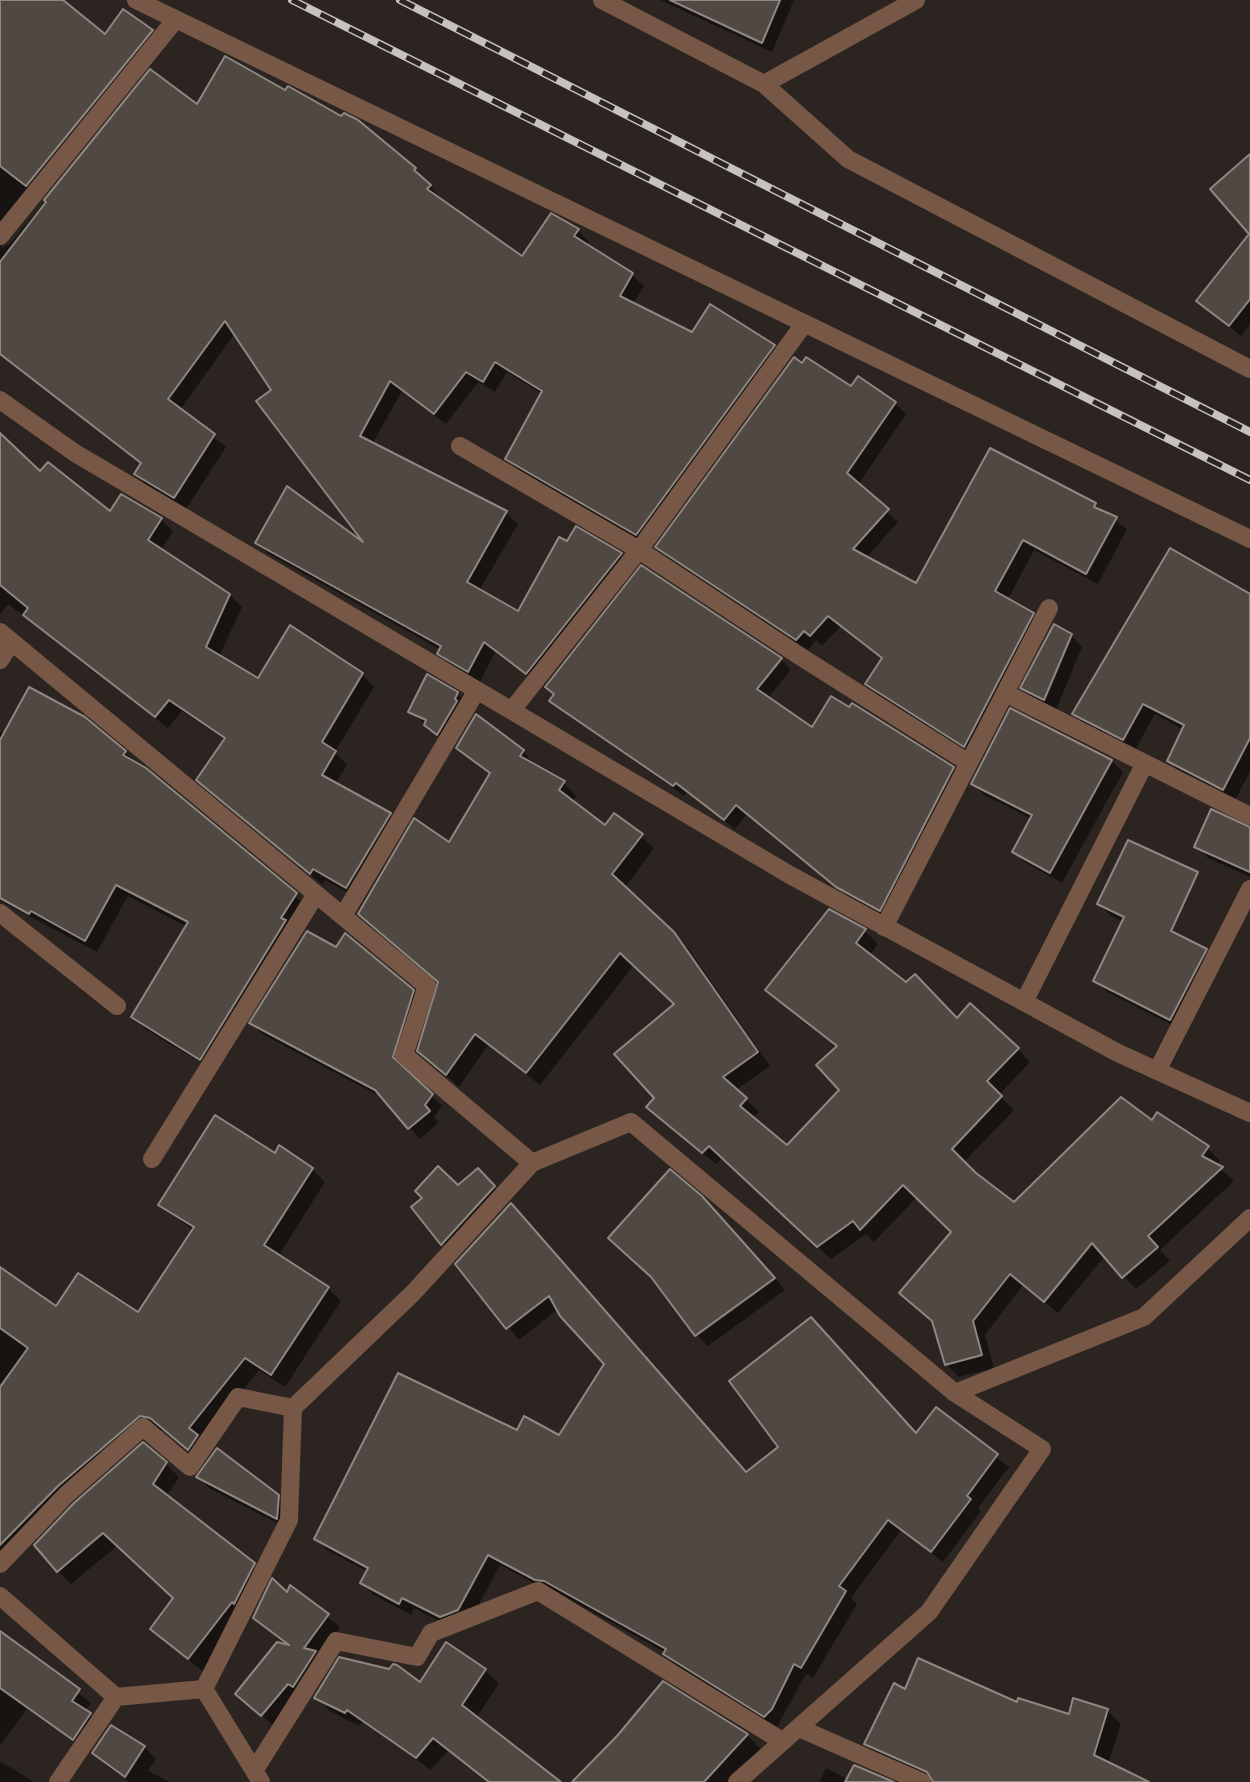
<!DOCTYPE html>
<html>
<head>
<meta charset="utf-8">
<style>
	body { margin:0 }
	canvas { display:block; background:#2c2420 }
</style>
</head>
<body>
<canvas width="1250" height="1782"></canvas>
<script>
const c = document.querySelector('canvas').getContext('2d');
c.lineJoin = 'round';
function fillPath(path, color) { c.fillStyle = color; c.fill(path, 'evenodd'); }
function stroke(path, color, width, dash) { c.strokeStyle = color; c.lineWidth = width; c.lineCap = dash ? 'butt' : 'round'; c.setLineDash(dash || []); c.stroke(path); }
const shadow = new Path2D(`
	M0,0h40l66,36 46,-5 11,11 -161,199 -1,7 9,-4 140,-172 47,34 88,-13 57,25 15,3 58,48 26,29 -2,2 84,58 55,-28 11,12 -3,4 46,29 12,11 -11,18 59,31 81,11 12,12 -137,187 -129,-75 -12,-11 35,-65 -35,-22 -12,20 -17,-10 -32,42 -44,-33 -30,53 134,69 12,11 -39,67 39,22 58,-84 45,26 11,11 -93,118 -44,-32 -15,30 -29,-17 -12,-12 2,-3 -172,-96 -12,-11 112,5 -134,-215 -55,77 46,37 -40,62 -39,-23 -11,-12 6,-10 -142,-109z
	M660,0h134l-22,52z
	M1250,235v89l-9,12 -42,-35z
	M851,388l44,15 11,11 -48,71 40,37 -32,36 50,27 178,-80 33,24 -29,55 -64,-34 -26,49 36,26 -68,131 -98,-61 -11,-11 16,-24 -42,-34 -19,20 -6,-6 -8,10 -139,-92 -11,-11z
	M0,436l40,38 71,40 50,5 12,12 -12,19 68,45 13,12 -23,50 39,24 104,-7 12,13 -39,65 12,13 -12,19 55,31 12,12 -43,72 -34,-19 -2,5 -113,-93 16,-52 -44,-29 -14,17 -160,-124 -8,10z
	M1250,596v176l-15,28 -54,-27 -12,-12 15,-31 -29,-16 -20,36 -49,-25 -12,-11z
	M1071,635l11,12 -26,63 -22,-11 -11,-11z
	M781,659l10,11 -23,28 44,31 141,39 10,11 -73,141 -41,-23 -102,-83 -12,15 -48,-37 -3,4 -133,-96z
	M457,694l12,11 -20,40 -39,-34z
	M84,718l224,189 -95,163 -68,-41 -12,-12 54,-90 -59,-31 -31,56 -97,-51v-169l5,3z
	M458,748l65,3 12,14 29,18 12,13 -3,7 32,24 36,9 13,12 -29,40 62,59 83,119 -34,24 23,22 -6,7 35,29 53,-58 -3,-43 -70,-57 61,-79 36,20 13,13 -9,12 89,64 60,29 12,13 -31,33 15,15 -51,53 51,42 139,-82 55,25 12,13 -3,5 17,15 -74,69 10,11 -34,28 -31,-33 -47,57 -35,-28 -38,50 9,33 -35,9 -13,-13 7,-132 -36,-35 -43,45 -8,-8 -35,25 -108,-101 -7,6 -55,-44 -5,-22 20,-94 -42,-39 -94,120 -52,-40 -29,42 -40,-36 20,-68 -66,-57 77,-81 41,-70z
	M1111,761l12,11 -61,111 -36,-20 -12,-11 18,-33 -48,-24 -11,-12z
	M1250,829v48l-42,-19 -11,-12z
	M1099,904l72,26 45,33 -34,67 -75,-38 -11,-11 28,-59 -13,-6z
	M337,949l76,42 11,11 -21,67 39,37 -8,11 5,5 -19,17 -35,-40 -123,-65 -11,-11z
	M275,1155l37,14 13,13 -47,75 50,31 13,13 -56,86 -26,-17 -57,71v21l-37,-32 -15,1 -78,68 -72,73v-303l57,40 82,6 55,-84 -34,-26z
	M478,1170l28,29 -52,56 -40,-48 43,-20z
	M511,1206l236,268 169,-39 20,-26 73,58 -31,41 3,3 -38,51 -42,-32 -50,68 6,6 -44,74 -7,-4 -29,53 -100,-61 -11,-13 -109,-61 -8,-1 -49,-26 -30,56 -18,7 -38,-20 -3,7 -37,-20 -12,-12 6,-11 -41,-22 -11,-11 202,-107 42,5 46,-73 -48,-55 -39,31 -61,-76z
	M776,1279l9,11 -77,56 -10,-10z
	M166,1464l13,13 -12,19 100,81 -21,37 -44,57 -50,-43 23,-29 -58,-53 -46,38 -13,-13z
	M198,1476l79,20 12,12 -1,21 -79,-41z
	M291,1588l49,39 -66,99 -37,-32 54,-47 -36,-30 32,-23z
	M0,1633l91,70 -6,8 17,15 -16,24 -59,-41 -27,36z
	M485,1670l14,14 -23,34 82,64h-70l-40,-31 -17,19 -69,-48 -3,4 -29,-15 -14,-14 104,-13z
	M663,1683l84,52 14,14 -31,33h-155l43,-45z
	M906,1691l112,13 52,12 4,-16 34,11 13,13 -13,40 37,18h-210l-56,-25 -13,-13z
	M111,1727l33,20 12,12 -8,12 22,11h-40l-24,-17 -12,-12z
	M0,1761l31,19 2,2h-33z
	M826,1768l23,12 40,2h-70z`);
const building = new Path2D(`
	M0,0h63l42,34 18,-25 30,21 -127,156 -26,-20z
	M670,0h110l-18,43z
	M225,56l60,34 3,-4 53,30 3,-3 14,7 58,48 -2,2 17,15 -4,4 95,67 29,-43 28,16 -5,7 59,37 -13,23 72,36 18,-28 65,41 -139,190 -131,-76 37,-68 -47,-29 -12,20 -17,-10 -32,42 -44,-33 -30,55 147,75 -40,71 51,29 41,-74 8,4 9,-15 46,27 -96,121 -42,-32 -16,30 -31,-18 4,-8 -186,-103 32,-57 76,56 -107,-141 15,-11 -46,-69 -57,78 47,35 -41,64 -40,-24 7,-11 -141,-109v-92l46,-60 -2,-2 106,-131 47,35z
	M1250,154v145l-21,27 -33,-25 53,-67 -39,-45z
	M794,357l8,6 4,-6 45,29 7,-10 38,26 -49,71 42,36 -36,40 63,34 74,-135 106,55 -2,4 23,10 -31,57 -63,-34 -28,51 39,22 -70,134 -99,-63 17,-26 -54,-42 -18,20 -6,-5 -8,9 -141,-93z
	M0,433l40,38 8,-9 62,49 11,-17 41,24 -14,22 82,54 -24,53 52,31 32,-53 73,48 -41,69 14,9 -14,24 69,38 -45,75 -33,-19 -3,5 -114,-94 29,-42 -56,-38 -14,17 -132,-102 5,-7 -28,-23z
	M1170,548l80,46v144l-27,52 -56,-29 17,-36 -41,-21 -20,36 -51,-26z
	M641,565l141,93 -25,31 55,38 19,-31 18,11 3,-4 102,64 -74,144 -44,-24 -100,-82 -12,15 -48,-37 -3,3 -124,-85 5,-7 -9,-7z
	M1054,624l18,10 -28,66 -24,-12z
	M427,674l31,18 -3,7 2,2 -20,34 -13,-10 2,-5 -18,-8z
	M29,687l56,30 41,34 -3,4 23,13 151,125 -16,25 5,2 -86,140 -69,-43 57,-95 -72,-37 -31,56 -54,-30 -2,3 -29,-16v-158z
	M1010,708l102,52 -62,113 -38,-21 20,-37 -61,-31z
	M476,714l48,36 -4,6 45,25 -6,9 46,35 9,-12 29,21 -31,40 62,58 84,120 -35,25 24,21 -7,8 47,39 52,-55 -23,-25 21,-19 -72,-56 64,-81 37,20 -10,14 50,39 9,-8 42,44 13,-15 49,45 -32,33 15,15 -50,53 24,24 38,29 107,-105 31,23 5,-8 52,34 -7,10 21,11 -75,69 10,11 -36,31 -30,-35 -48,59 -34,-28 -37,47 9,34 -37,10 -13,-44 -33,-28 52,-61 -48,-47 -43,45 -7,-9 -36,26 -108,-101 -7,7 -56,-46 8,-9 -40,-44 60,-50 -54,-51 -94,120 -51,-39 -29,41 -29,-24 21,-69 -80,-68 56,-96 35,24 41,-69 -34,-25z
	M1211,809l39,18v45l-56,-25z
	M1128,840l70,32 -27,59 36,18 -37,71 -77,-39 31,-64 -27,-13z
	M307,931l29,16 9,-14 69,57 -21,67 40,37 -8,11 5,6 -22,18 -33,-39 -126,-67z
	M215,1115l60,38 4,-8 34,23 -49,77 65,42 -58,88 -26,-17 -56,70 9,7 -10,15 -38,-32 -10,-2 -82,70 -58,59v-158l28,-39 -28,-20v-61l56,39 22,-33 60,39 56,-85 -36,-22z
	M438,1166l20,19 20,-17 17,18 -54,59 -30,-38 11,-9 -7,-7z
	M670,1169l32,27 73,82 -80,58 -44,-59 -43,-39z
	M511,1203l235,269 32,-25 -49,-66 82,-64 105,116 20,-26 62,47 -31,42 4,3 -40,53 -43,-32 -49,66 7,5 -45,77 -7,-4 -22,45 -8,8 -101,-63 3,-5 -122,-68 -9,-1 -47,-25 -30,55 -18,7 -38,-19 -3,6 -39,-21 8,-15 -54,-29 84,-166 119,57 7,-14 35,19 45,-71 -44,-48 -11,-20 -43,33 -51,-65z
	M143,1442l24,20 -14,22 102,79 -21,41 -2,-2 -44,57 -38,-30 23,-31 -70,-65 -46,39 -23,-27 40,-42z
	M217,1448l62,47 -2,24 -81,-42z
	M272,1578l15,14 3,-7 39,29 -25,34 12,3 -23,36 -5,-3 -27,32 -26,-22 42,-52 12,3 -36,-27z
	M0,1631l80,58 -8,12 19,12 -18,27 -73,-52z
	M446,1642l40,27 -24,36 99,77h-72l-56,-44 -17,20 -69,-48 -2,3 -31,-15 25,-41 50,12 4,-5 4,1 23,17z
	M918,1658l99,44 1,-4 51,16 4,-16 35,11 -14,46 55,27h-216l-6,-10 -63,-28 30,-61 11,6z
	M663,1681l85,53 -44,48h-132l45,-46z
	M111,1725l34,21 -20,31 -33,-24z
	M854,1765l40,17h-49z`);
const minor = new Path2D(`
	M136,0l1114,539
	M602,0l162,84 84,75 402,210
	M764,84l152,-84
	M0,236l176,-217
	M0,400l75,53 715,422 328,178 132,60
	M460,446l179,104 159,105 171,108
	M0,632l427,354 -23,69 128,108 -119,130 -120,115
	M0,660l11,-17
	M1005,693l245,123
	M512,710l127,-160 165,-226
	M0,913l117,93
	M343,916l134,-226
	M884,927l165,-319
	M1024,1002l121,-239
	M1157,1071l93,-182
	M152,1159l164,-265
	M532,1163l99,-41 324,271
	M0,1564l66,-69 77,-68 47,40 48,-70 55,11 -4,112 -85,169
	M0,1596l116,101
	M799,1728l123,54
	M254,1771l82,-130 81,16 14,-24 107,-42 244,150
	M58,1782l58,-85 88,-8 57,93
	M737,1782l192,-170 113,-163 -87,-56 189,-76 106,-99`);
const rail = new Path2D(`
	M292,0l958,480
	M400,0l850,432`);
fillPath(shadow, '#0007');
fillPath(building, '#504843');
stroke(building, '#908782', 2);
stroke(minor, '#775846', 18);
stroke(rail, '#c8c2bf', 8);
stroke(rail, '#2c2420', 5, [16]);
</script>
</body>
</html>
